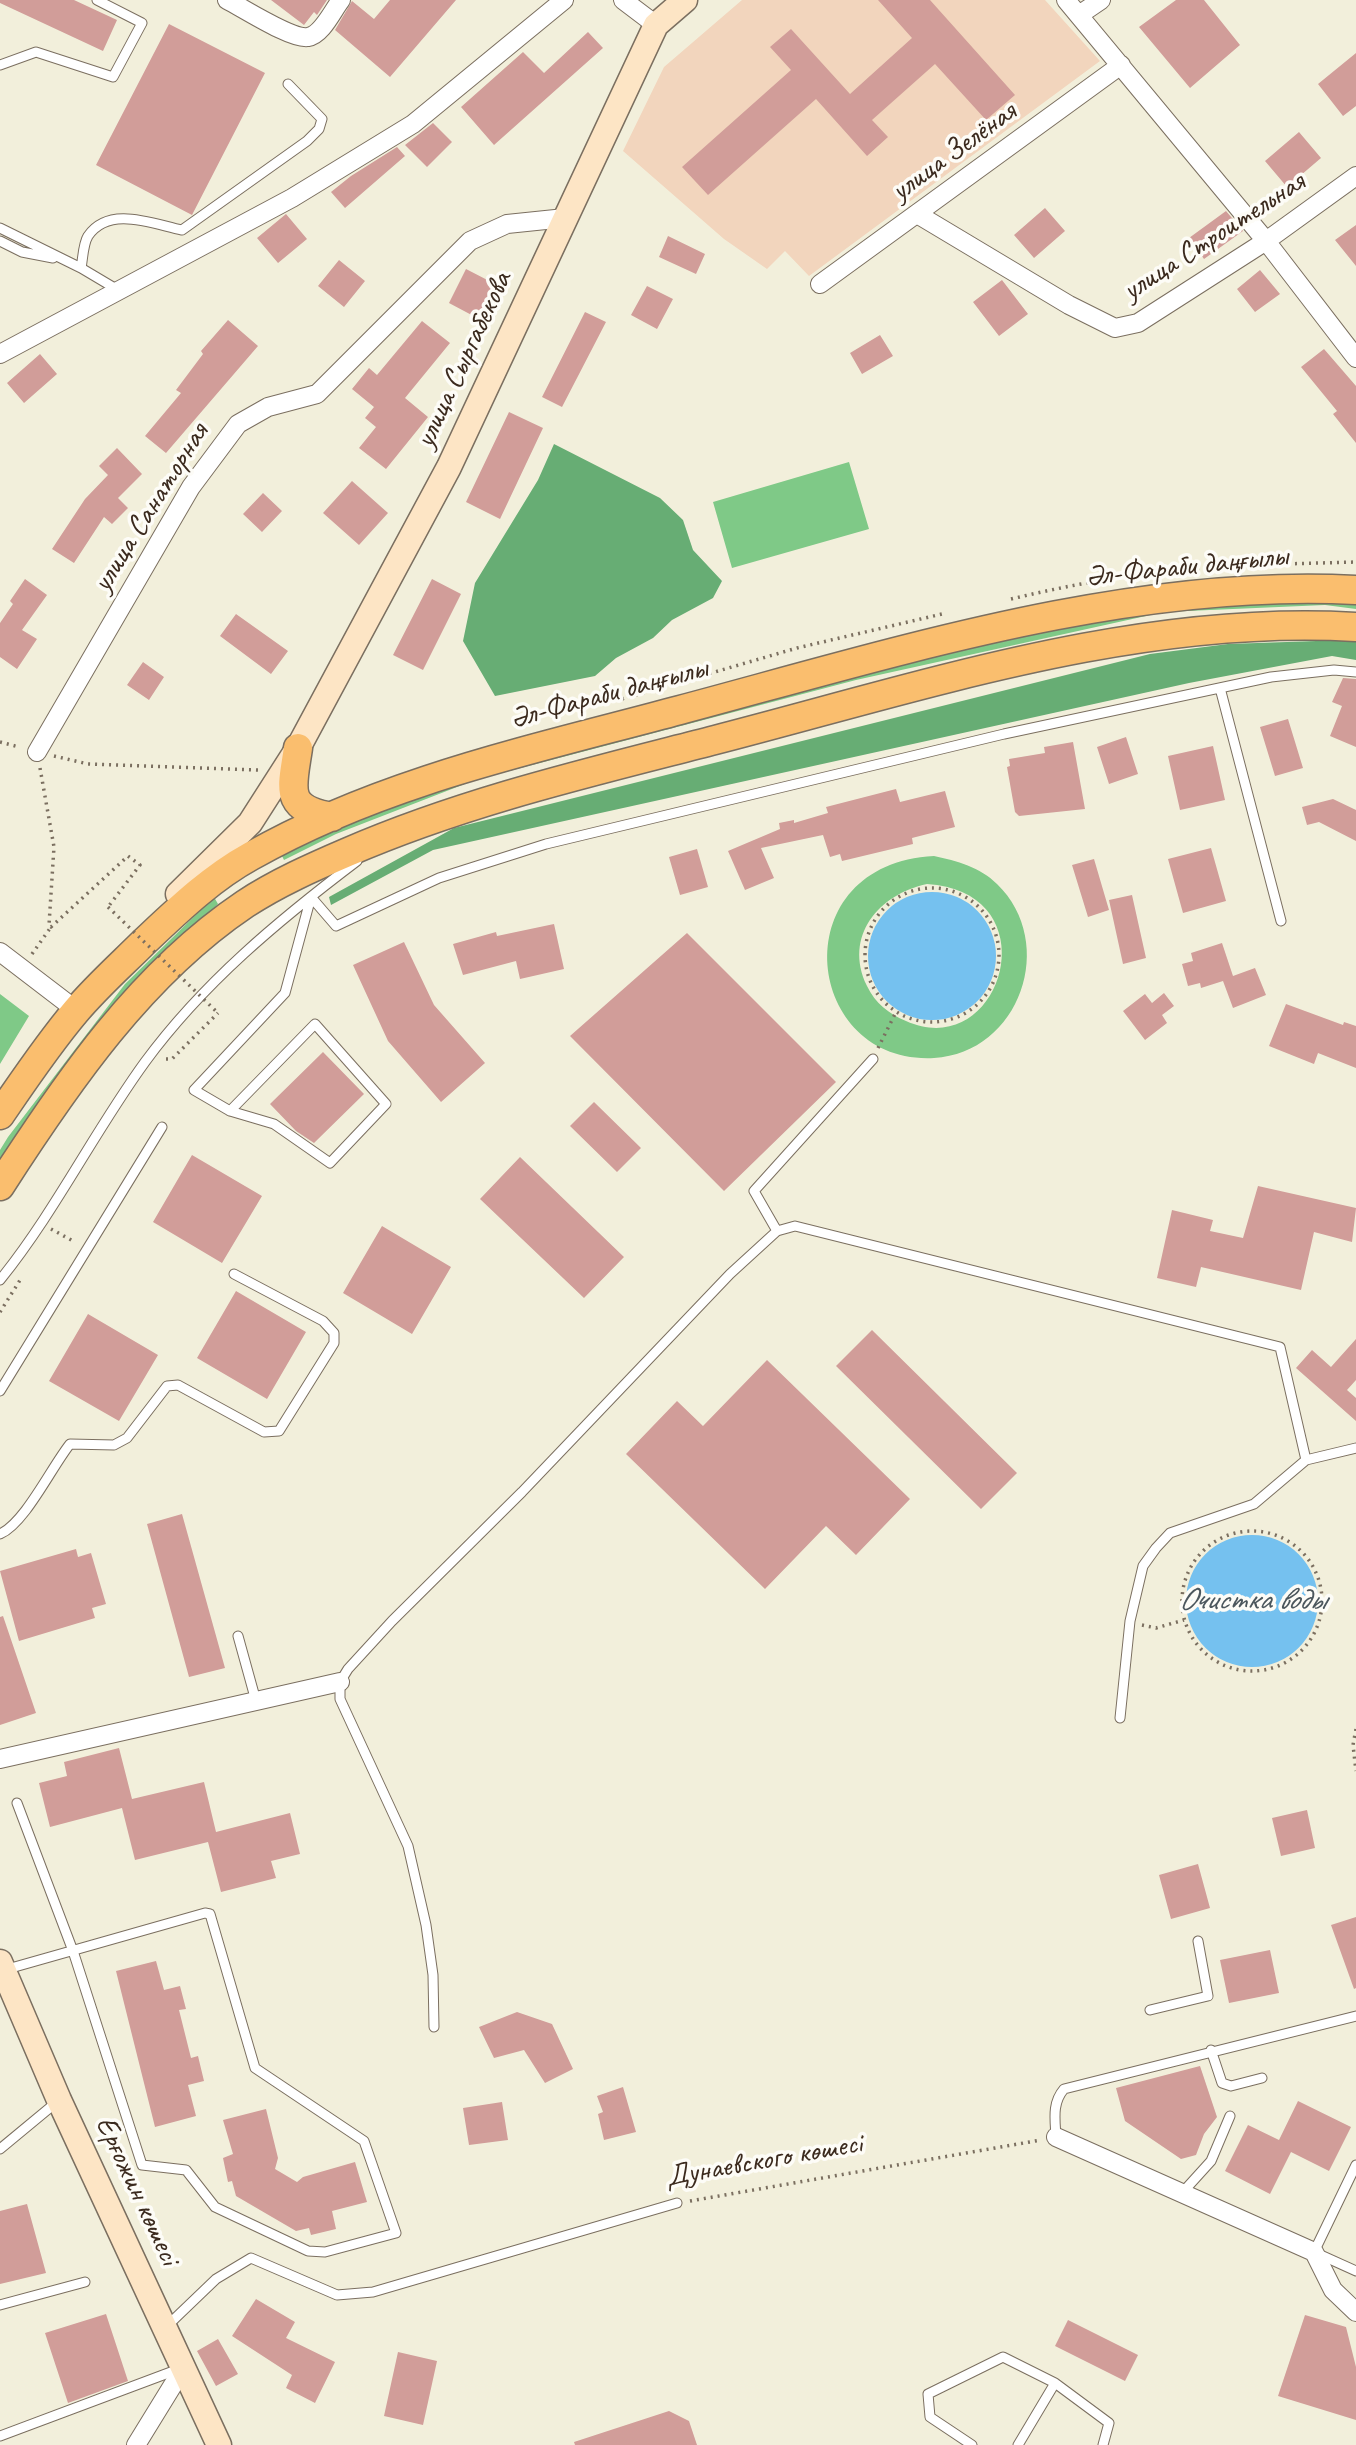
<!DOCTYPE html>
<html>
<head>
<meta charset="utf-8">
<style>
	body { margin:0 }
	canvas { display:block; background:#f2efdb }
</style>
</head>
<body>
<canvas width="1356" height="2445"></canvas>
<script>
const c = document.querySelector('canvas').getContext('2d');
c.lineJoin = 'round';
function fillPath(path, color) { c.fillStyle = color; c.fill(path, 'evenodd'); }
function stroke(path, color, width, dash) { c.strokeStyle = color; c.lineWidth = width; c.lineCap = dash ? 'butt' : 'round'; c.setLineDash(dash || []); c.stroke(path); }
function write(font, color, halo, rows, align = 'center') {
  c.font = font + ' Caveat,sans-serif'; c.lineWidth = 7; c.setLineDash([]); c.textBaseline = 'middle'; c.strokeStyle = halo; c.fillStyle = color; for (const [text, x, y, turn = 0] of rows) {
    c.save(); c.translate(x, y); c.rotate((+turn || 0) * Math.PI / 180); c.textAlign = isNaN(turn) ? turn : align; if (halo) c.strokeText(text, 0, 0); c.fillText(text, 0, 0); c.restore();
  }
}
const built = new Path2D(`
	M742,0h303l55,61 -291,215 -24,-25 -18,18 -43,-30 -101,-88 41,-84z`);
const green = new Path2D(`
	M849,462l20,67 -137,39 -19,-66z
	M1356,599v10l-31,-4 -161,7 -308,68 -381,100 -139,54 -52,26 -3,-6 192,-82 382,-101 306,-68z
	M934,856c23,5 46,11 63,28 61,59 23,169 -63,174 -131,7 -153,-194 0,-202zM927,884c126,8 75,180 -21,137 -17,-7 -31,-18 -39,-35 -24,-50 12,-92 60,-102z
	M214,897l4,7 -89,87 -129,172v-13l8,-13 117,-153z
	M0,994l29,22 -29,48z`);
const forest = new Path2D(`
	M554,444l106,54 23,22 10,30 29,31 -9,17 -41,22 -19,18 -37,20 -21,18 -100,20 -32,-55 12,-58 63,-103z
	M1346,640l10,1v19l-24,-4 -143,27 -756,167 -102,55 -2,-8 125,-69 696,-174 78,-10z`);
const water = new Path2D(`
	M868 956a64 64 0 1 1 128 0a64 64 0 1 1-128 0Z
	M1186 1601a66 66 0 1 1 132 0a66 66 0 1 1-132 0Z`);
const building = new Path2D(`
	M0,0h74l43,20 -14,31 -103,-48z
	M271,0h56l-10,15 -3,-3 -10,13z
	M390,0h66l-66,77 -55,-47 17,-29 22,18z
	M878,0h52l85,95 -29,25 -51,-56 -63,56 16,17 -21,19 -51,-57 -108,96 -26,-28 109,-97 -21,-23 21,-18 59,65 62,-56z
	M1176,0h28l36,45 -50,43 -51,-61z
	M169,24l96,49 -73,142 -96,-50z
	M588,32l15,16 -109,97 -33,-38 62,-55 21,21z
	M1356,53v53l-13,10 -25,-32z
	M433,123l19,19 -25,25 -22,-22z
	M1299,132l22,26 -34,29 -22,-26z
	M397,147l8,9 -60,52 -14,-16 20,-16z
	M1045,208l20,23 -31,27 -20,-23z
	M1226,211l17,20 -39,28 -15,-21z
	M286,214l21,25 -29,24 -21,-25z
	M1356,225v41l-21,-26z
	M668,236l37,18 -9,20 -37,-17z
	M339,260l26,21 -21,26 -26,-21z
	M466,269l33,17 -18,34 -32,-17z
	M1260,270l20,24 -25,18 -18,-23z
	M1002,280l26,34 -29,22 -26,-34z
	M647,286l26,13 -16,30 -26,-14z
	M585,312l21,10 -44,85 -20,-10z
	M228,320l30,26 -92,107 -21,-17 36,-43 -5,-3 27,-36 -2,-3z
	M422,321l28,22 -45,55 23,19 -42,52 -27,-21 17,-21 -11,-9 9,-11 -22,-18 17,-21 8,7z
	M880,335l13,21 -31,18 -12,-21z
	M1324,349l32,37v57l-23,-29 4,-3 -36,-44z
	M40,354l17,20 -33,29 -17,-20z
	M509,412l34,16 -43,91 -34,-17z
	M117,448l25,26 -24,24 10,10 -16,16 -8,-7 -30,46 -22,-14 33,-50 23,-24 -9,-9z
	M352,481l36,32 -29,32 -36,-32z
	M263,493l19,18 -20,21 -19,-18z
	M25,579l22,16 -25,35 15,9 -20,30 -17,-12v-34l13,-19 -3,-3z
	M432,579l29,15 -38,76 -30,-15z
	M236,614l52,37 -17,23 -51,-38z
	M143,662l21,15 -15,23 -22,-15z
	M1343,678l13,1v68l-26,-11 12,-30 -10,-4z
	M1288,719l15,49 -28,8 -15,-49z
	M1126,737l12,37 -29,10 -12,-37z
	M1073,742l12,67 -66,7 -4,-4 -8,-45 3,-1 -1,-7 36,-6 -1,-6z
	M1213,746l12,54 -45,10 -12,-54z
	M896,789l4,13 45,-11 10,36 -43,11 1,6 -71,17 -2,-7 -10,3 -7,-22 -62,13 13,30 -29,12 -17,-39 52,-22 -1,-6 15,-3v3l34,-10 -2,-6z
	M1333,799l23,11v31l-37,-19 -12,3 -5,-18z
	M1211,848l15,53 -43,12 -15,-54z
	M697,849l11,38 -28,8 -11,-38z
	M1094,859l15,51 -21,7 -16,-52z
	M1132,895l14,63 -23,6 -14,-64z
	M554,924l10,45 -44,10 -4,-18 -53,14 -10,-31 43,-12 1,4z
	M687,933l149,149 -112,109 -154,-155z
	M404,942l30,63 51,58 -44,39 -53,-61 -35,-76z
	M1222,943l11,33 22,-8 11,27 -33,13 -10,-27 -22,7 -1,-5 -12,3 -6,-22 11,-3 -2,-8z
	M1164,993l10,13 -12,9 5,8 -22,17 -22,-29 22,-17 7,9z
	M1286,1004l57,21 1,-3 12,4v42l-38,-15 -4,11 -45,-18z
	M323,1052l41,42 -50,49 -18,-12 -26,-27z
	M594,1102l47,46 -24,24 -47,-46z
	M192,1155l70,41 -40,67 -69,-41z
	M520,1157l104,100 -40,41 -104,-99z
	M1258,1186l98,22 -4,34 -38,-10 -13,58 -100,-23 -5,20 -39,-9 15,-68 41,10 -3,11 33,7z
	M382,1226l69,41 -39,67 -69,-41z
	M236,1291l70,41 -39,67 -70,-41z
	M88,1314l70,41 -39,66 -70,-40z
	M872,1330l145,143 -36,36 -145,-143z
	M1356,1339v41l-9,10 9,8v23l-60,-53 16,-18 19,17z
	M767,1360l143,139 -54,56 -30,-29 -61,63 -139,-135 51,-53 26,25z
	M182,1514l43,154 -36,9 -42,-153z
	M76,1549l2,8 13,-4 15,51 -14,4 3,10 -76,23 -19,-70z
	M3,1616l33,97 -36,12v-108z
	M119,1748l13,51 72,-17 12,50 74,-19 10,41 -29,7 5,17 -55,14 -13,-50 -73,18 -13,-52 -72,19 -11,-44 28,-7 -3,-14z
	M1307,1810l8,38 -34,8 -9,-38z
	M1198,1864l12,44 -39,11 -12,-44z
	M1356,1917v71l-2,1 -23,-64z
	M1270,1950l9,43 -50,10 -9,-43z
	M156,1961l8,29 16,-4 6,23 -7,1 12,48 7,-2 6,25 -16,4 8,31 -41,11 -39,-156z
	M517,2012l35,12 21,45 -28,14 -21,-33 -30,8 -15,-31z
	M1200,2066l17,51 -13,17 -8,21 -15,4 -56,-38 -9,-33z
	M623,2087l13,45 -32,8 -6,-26 5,-2 -6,-16z
	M1298,2101l53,26 -22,44 -38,-19 -21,42 -45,-23 23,-46 31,15z
	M502,2102l6,38 -39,5 -6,-37z
	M266,2109l12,49 -3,11 22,13 6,-5 52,-15 12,40 -35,9 4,18 -25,6 -2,-7 -13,3 -60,-35 -4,-15 -4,1 -5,-24 10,-4 -10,-34z
	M27,2204l19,69 -46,11v-73z
	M256,2299l39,23 -9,16 49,24 -20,41 -29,-15 6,-13 -60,-39z
	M106,2314l22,67 -60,22 -23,-70z
	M1305,2315l41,12 10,40v53l-78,-24z
	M1068,2320l70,35 -13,26 -70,-35z
	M218,2339l20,35 -22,12 -19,-35z
	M398,2352l39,9 -14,64 -39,-9z
	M669,2411l20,10 8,24h-122l-1,-3z`);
const path = new Path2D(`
	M1281,564l75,-2
	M1011,599c84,-20 166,-33 252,-34
	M622,699l175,-51 145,-34
	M0,742l19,5
	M54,756l34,8 171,6
	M40,768l14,79 -5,78 2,2 77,-71 12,9 -32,42
	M865 955a67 67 0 1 1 134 0a67 67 0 1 1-134 0Z
	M32,954l19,-27
	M878,1048l18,-36
	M166,1059h6l46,-46
	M51,1229l24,13
	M0,1312l22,-35
	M1182 1601a70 70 0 1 1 140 0a70 70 0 1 1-140 0Z
	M1142,1625l14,3 28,-8
	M1356,1729l-3,16 3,26
	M690,2201l351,-61`);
const lane = new Path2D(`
	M0,65l36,-13 77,25 29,-54 -45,-23
	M0,228l81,40 37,22
	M0,241l22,11 31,6
	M81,268c2,-10 2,-24 7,-32 21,-31 65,-12 94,-6l125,-89 12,-12 3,-10 -34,-35
	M1220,688l61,233
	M311,897l25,29 103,-48 107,-34 458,-110 267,-57 63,-7 22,2
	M230,1111l44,13 56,39 56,-59 -71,-80 -85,87 -36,-21 91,-97 26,-96
	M777,1231l-23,-40 119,-132
	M0,1280c55,-68 94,-148 145,-218 58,-79 134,-142 212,-201
	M0,1391l162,-264
	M0,1534c25,-11 51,-66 70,-90l44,1 13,-7 40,-52 11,-1 86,47 15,-1 55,-88v-10l-11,-12 -89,-47
	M238,1636l18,65
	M1120,1718l10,-97 13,-55 13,-18 14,-15 84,-29 52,-44 50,-12
	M4,1970l201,-57 5,1 45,154 109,73 32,92 -71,19 -17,-1 -93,-44 -29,-37 -44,-5 -69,-214 -56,-148
	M1150,2010l58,-14 -10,-55
	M434,2027l-1,-52 -7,-50 -18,-79 -68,-147v-17l8,-13 44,-48 130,-129 208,-218 47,-43 18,-5 485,121 26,113
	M1211,2050l11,33 9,3 31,-8
	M1056,2137c-1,-18 -4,-34 8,-48l292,-73
	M0,2149l58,-48
	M1356,2165l-42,87 42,19
	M1182,2193l29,-32 19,-45
	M0,2305l85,-23
	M167,2326l49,-47 35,-21 86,37 36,-3 304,-89
	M1055,2383l54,40 -6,22
	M0,2436l179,-67
	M972,2445l-42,-28 -2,-23 75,-37 52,26 -37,62`);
const street = new Path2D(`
	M227,0c16,8 65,40 81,37 14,-2 25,-27 33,-37
	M623,0l33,25
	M1066,0l200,241 90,117
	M1079,15l22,-15
	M917,214l152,91 46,23 23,-5 128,-82 90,-65
	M820,284l301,-219
	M0,354l292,-156 121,-74 151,-124
	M37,752l154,-265 47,-63 30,-17 49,-13 153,-153 37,-17 58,-6
	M0,952l76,58
	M0,1759l340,-77
	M1056,2137l258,115 19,38 23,22
	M136,2445l48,-78`);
const secondary = new Path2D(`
	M178,894l72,-71 48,-75 151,-281 207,-442 29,-25
	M0,1962l59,138 160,345`);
const primary = new Path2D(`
	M298,748c-6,41 -15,60 34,69
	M0,1115c24,-35 48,-71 76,-104 21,-25 46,-47 69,-70 33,-31 66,-63 106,-85 132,-75 284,-107 429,-146 217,-58 450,-132 676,-120
	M0,1186c67,-104 141,-212 245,-282 32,-21 68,-37 103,-52 118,-51 243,-80 367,-112 209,-54 423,-126 641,-113`);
const pathBridge = new Path2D(`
	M108,907l110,106`);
const streetNames = [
	["улица Зелёная",954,152,-36],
	["улица Строительная",1214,237,-33],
	["улица Сыргабекова",464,360,-65],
	["улица Санаторная",151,508,-58],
	["Әл-Фараби даңғылы",1187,567,-6],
	["Әл-Фараби даңғылы",609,694,-15],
	["Дунаевского көшесі",764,2161,-10],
	["Ерғожин көшесі",137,2191,65]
];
const waterNames = [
	["Очистка воды",1252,1601]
];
fillPath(built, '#f2d5bd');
fillPath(green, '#7fc987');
fillPath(forest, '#67ad74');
fillPath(water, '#75c1ef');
fillPath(building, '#d19d99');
stroke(lane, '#7b6f60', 11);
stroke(street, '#7b6f60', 20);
stroke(secondary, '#7b6f60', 27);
stroke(primary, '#7b6f60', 31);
stroke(path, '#7b6f60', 3.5, [2, 5]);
stroke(lane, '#fff', 9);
stroke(street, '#fff', 18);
stroke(secondary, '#fde5c5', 24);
stroke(primary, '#fabe6e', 28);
stroke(pathBridge, '#7b6f60', 3.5, [2, 5]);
write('30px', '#3b2a1e', '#fdfcf7', streetNames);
write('italic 32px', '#4c575d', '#fdfcf7', waterNames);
</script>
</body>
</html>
